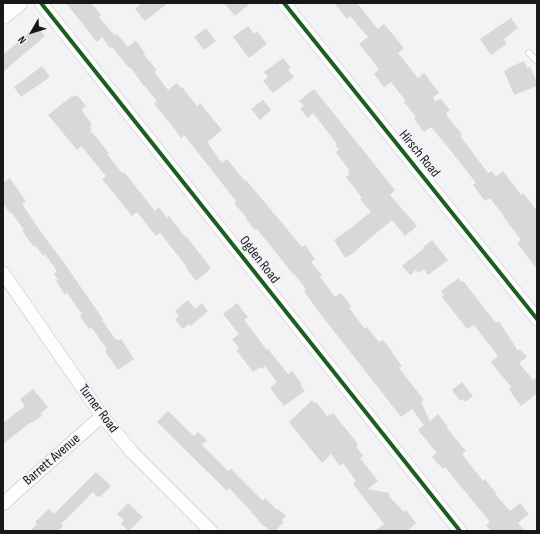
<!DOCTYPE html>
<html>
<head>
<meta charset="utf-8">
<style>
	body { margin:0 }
	#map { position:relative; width:540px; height:534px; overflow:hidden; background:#f3f2f5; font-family:"Sofia Sans Condensed",sans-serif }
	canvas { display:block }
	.frame { position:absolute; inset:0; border:4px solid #181819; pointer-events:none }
	.north { position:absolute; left:12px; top:12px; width:40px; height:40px; -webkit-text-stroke:3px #f2f1f6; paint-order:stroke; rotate:231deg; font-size:11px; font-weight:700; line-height:16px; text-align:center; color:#181819 }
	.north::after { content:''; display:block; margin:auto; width:14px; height:18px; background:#181819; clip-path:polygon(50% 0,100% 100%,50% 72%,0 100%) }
</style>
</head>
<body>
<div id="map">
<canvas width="540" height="534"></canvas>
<div class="frame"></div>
<div class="north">N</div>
</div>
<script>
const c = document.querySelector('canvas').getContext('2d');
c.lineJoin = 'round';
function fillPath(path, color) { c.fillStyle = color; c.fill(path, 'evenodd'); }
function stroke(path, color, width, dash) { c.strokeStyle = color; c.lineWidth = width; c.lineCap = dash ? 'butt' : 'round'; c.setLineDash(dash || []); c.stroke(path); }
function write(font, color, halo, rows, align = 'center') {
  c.font = font + ' "Sofia Sans Condensed",sans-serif'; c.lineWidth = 3; c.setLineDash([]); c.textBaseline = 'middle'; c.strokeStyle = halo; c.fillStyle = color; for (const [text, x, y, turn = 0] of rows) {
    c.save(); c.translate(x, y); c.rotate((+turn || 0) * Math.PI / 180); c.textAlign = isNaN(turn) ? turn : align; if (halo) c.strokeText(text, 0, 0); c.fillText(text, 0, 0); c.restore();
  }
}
const building = new Path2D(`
	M66,3h25l10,12 -2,2 16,19 2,-2 11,13 7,-6h1l8,11h-1l2,2 -1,1 13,15 -3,2 14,18 9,-7 4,5 1,-1 15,19 3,-3 22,27 -15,12 15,21 5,-4 18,22 1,-1 56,67 3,-2 10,14 -4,3 11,13 -2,2 15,20 6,-4 10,13 -2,2 16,21 2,-2 12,15 4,-2 10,12 -1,1 10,13 -3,2 25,32 -3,2 9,19 8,-7 10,13 -1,1 18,22 1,1 -4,3 21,27 2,-2 11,14 -1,1 15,17 10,-8 9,11 -11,9 7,8h-34l-5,-6 4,-3 -45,-55 -2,2 -11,-12 5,-4 -19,-23 6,-5 -12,-16 -11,8 -82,-105 -15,-21 2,-2 -12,-15h-1l-36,-45 -2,1 -9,-11 1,-1 -13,-15 2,-2 -52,-66 -3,3 -9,-12 -18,-22 3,-3 -12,-15h-1l-14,-19 -1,1 -17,-21 -2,1 -8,-11 -5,5z
	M142,3h26l-23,18 -10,-12z
	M224,3h27l-16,13z
	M334,3h23l21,26 6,-5 20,24 -6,5 20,25 6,-5 15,20 -6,4 2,4 6,-2 9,11 -4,3 1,1 -1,1 16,19 -2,2 28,37 4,-2 4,6 7,-6 18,24 2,-2 14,18v58l-20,-26 4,-3 -18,-24h1l-14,-18 -5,3 -12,-16 3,-2 -29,-37 -16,-19 -7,5 -10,-13 2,-2 -12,-15 1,-2 -14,-18 -7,5 -10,-13 5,-5 -20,-25 9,-7 -18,-21 -3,3z
	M511,18l7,10 -14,11 3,5 -16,11 -11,-16z
	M248,26l6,8 3,-3 10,13 -18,14 -16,-21z
	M37,27l8,9 -42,36v-17l30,-26 1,1z
	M206,28l10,13 -12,9 -10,-13z
	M283,58l8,10 -3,2 6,7 -21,16 -10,-12 5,-4 -4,-5z
	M524,61l3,7 3,-1 7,15v4l-23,9 -10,-24 4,-2v-1z
	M42,66l8,11 -29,20 -7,-10z
	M314,89l81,101 -5,5 27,31 -12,10 -13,-16 -37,31v1l-10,6 -11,-18 21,-15h-1l17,-13 -11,-13 2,-1 -16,-21 4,-3 -2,-3 1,-1 -13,-18 3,-2 -4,-5 2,-1 -24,-31 -5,5 -8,-9 4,-3 -5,-5z
	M77,95l9,11 -4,3 1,1 -1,1 10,13 -2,2 2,3 -2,1 19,23 -2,1 15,19 2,-1 31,39 4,-4 8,11 2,-2 16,21 1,-1 25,32 -15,13 -11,-15h1l-26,-33 -4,3 -19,-24 -5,4 -30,-37 4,-3 -25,-30 -4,4 -29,-35 24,-19 1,1z
	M263,100l8,10 -11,10 -9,-11z
	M10,178l16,24 -4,2 24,35 16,21 41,59 -1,1 14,20 2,-1 1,2 2,-2 13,20 -16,11 -13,-19 2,-2 -16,-22 -2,2 -9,-13 2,-2 -15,-21 -2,2 -9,-14 2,-1 -4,-6 3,-3 -12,-17 -2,2 -7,-10 -2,1 -12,-16 2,-1 -13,-18 -1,1 -7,-10v-20z
	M432,240l16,20 -20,15 -4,-6 -6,4 -2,-3 -6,5 -8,-9 22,-18 -1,-1z
	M459,278l2,4 2,-1 33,42 3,-2 19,30 2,-2 7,8 -8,6 14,17 4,-4v17l-16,13 -10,-13h1l-3,-4 2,-2 -20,-25 7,-6 -24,-31 -7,4 -25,-32 2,-2 -3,-4z
	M188,300l7,9 7,-6 6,8 -17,15 -2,-2 -6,5 -8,-10 4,-3 -4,-5z
	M237,303l11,14 -4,3 23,30 1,-1 20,25 4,-3 10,13 -2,1 5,6 -21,15 -14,-18 7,-6 -12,-16 -3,3 -2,-2 -7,5 -16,-21 2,-3 -7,-9 7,-5 -16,-20z
	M462,382l11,14 -8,6 -2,-3 -3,2 -8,-11z
	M33,389l15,18 -8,7 2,2 -10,7 -1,-1 -28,22v-21l22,-17 -5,-7z
	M312,400l2,3 2,-1 11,14 3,-2 1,1 2,-2 25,31 -2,2 7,10 -3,2 18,23 -10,8 21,4v3l15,16 2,-2 10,13 -2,2 -7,6h-32l9,-7 -31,-40 3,-3 -13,-18 -3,3 -9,-12 -9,9 -33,-41z
	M168,411l26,25 4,-4 9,8 -5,5 26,26 3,-2 32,32 2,-3 12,12 1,-1 8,7 -4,4 2,2 -9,9h-5l-4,-4h-1l-7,-7v-1l-7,-7h1l-23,-24 -2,3 -70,-69z
	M96,472l15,14 -11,11 -2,-1 -1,1 -4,-5 -32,32 2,2 -5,5h-28l7,-7 -2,-2 14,-13 5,5z
	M128,503l15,14 -14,14h-1l-7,-7 3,-4 -7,-6z`);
const service = new Path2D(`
	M529,53l8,8`);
const minor = new Path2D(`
	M41,3l419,528
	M284,3l253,316
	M3,273l99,143 30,36 79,79
	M3,504l13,-12 86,-76`);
const secondary = new Path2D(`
	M3,15l15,-12`);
const cycleway = new Path2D(`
	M41,3l419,528
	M284,3l253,316`);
const streetNames = [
	["Hirsch Road",419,154,51],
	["Ogden Road",259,260,52],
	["Turner Road",98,409,53],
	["Barrett Avenue",52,460,-41]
];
fillPath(building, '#d8d8da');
stroke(service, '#c2c1c4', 7);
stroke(minor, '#c2c1c4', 14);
stroke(secondary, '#c2c1c4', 19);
stroke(service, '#fdfdfe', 6);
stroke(minor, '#fdfdfe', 13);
stroke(secondary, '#fdfdfe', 18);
stroke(cycleway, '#1b5e20', 4);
write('14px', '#181819', '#f2f1f6', streetNames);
</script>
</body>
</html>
